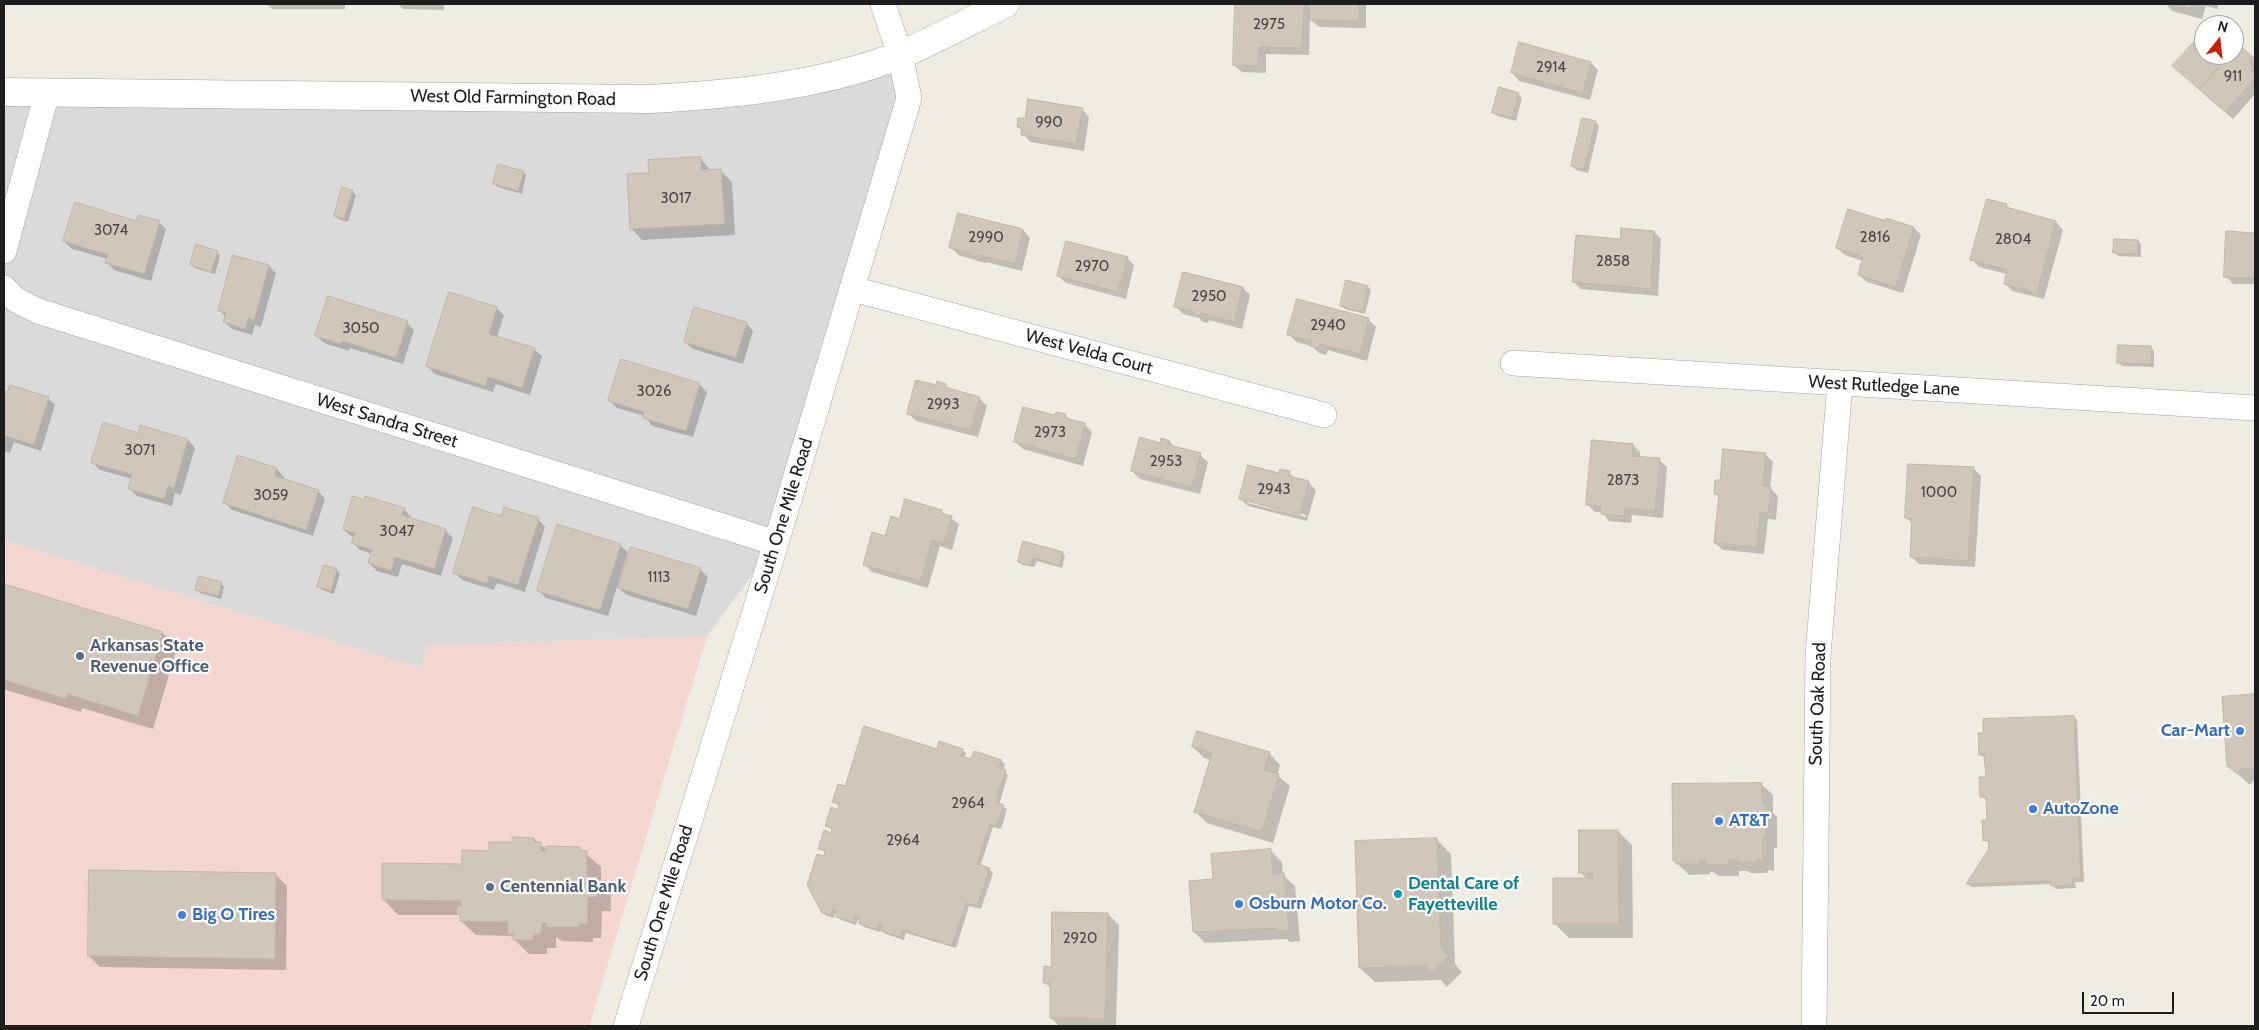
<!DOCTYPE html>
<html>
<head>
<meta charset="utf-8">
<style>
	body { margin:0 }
	#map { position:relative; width:2259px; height:1030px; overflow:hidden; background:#efede2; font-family:Cabin,sans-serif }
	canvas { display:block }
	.frame { position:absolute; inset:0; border:5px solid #1d1d1d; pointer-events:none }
	.north { position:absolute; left:2194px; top:15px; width:50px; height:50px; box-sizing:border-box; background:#fff; border:1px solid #a5a5a5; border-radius:50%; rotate:16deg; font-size:14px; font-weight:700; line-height:20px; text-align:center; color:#1d1d1d }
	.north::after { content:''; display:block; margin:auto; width:18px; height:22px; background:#ca1f00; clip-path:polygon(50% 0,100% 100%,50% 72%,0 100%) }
	.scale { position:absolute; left:2082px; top:992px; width:92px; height:22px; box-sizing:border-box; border:2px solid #1d1d1d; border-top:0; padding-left:6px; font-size:15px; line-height:18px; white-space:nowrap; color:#1d1d1d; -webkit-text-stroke:4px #fff; paint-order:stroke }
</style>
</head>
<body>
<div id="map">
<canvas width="2259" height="1030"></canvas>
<div class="frame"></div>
<div class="north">N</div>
<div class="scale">20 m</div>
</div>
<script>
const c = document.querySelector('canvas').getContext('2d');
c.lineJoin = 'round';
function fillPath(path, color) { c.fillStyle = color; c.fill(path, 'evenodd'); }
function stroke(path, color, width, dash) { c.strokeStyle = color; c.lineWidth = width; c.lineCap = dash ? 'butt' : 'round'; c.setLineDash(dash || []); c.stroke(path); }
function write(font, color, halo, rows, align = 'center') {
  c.font = font + ' Cabin,sans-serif'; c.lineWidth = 4.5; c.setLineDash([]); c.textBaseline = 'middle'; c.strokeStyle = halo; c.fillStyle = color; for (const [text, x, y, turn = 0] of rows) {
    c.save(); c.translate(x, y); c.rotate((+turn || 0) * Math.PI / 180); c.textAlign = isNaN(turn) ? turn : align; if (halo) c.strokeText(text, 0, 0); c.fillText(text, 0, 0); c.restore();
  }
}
const residential = new Path2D(`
	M900,55l9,43 -133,445 -69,93 -279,9 -7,23 -417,-128v-448l645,7z`);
const commercial = new Path2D(`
	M4,540l416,128 8,-23 279,-9 -118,390h-585z`);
const shadow = new Path2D(`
	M267,4h78v5h-73z
	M398,4h46v6l-41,-1z
	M599,4h28v1z
	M1236,4h130v24l-47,-1 -9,-8 -1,36 -43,-1v19l-24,-1 -8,-7z
	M2166,4h53l-2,5 -11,-3 -4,13 -30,-8z
	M2204,33v22h30v-13l21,19v33l-22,25 -52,-46z
	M1520,44l71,19 7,7 -8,30 -71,-19 -7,-8z
	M1518,94l4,4 -6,23 -19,-5 -3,-4z
	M1082,109l7,8 -5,34 -54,-9 -12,-16 8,-6z
	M1596,122l3,4 -11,47 -12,-3 -4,-4z
	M700,158l11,13h10l11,11 3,53 -93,5 -11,-12 19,-54z
	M523,172l3,3 -4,19 -24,-7 -4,-3z
	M352,191l4,4 -8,27 -9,-3 -4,-3z
	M2006,205l5,5 45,12 7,8 -19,69 -32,-8 -7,-8 2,-9 -28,-7 -7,-8z
	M959,215l64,15 7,8 -8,33 -36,-9 -1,1 -27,-8 -7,-8z
	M137,222h22l7,7 -15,52 -37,-11 -7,-8 1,-3 -36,-10 -8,-8z
	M1886,222l28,6 7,7 -18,58 -36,-11 -8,-7 4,-14 -18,-6 -8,-7z
	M1654,232l7,7 -3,57 -77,-7 -8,-8 48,-41z
	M2227,233l28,1v50h-22l-7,-8z
	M2138,241l3,3v13l-23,-1 -3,-4z
	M217,252l3,4 -5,18 -20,-6 -4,-3z
	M234,256l35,10 7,7 -15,54 -6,-2 -3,10 -20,-6 -7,-7 1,-5 -7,-7z
	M1127,258l7,7 -8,34 -60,-16 -8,-7z
	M1368,287l3,3 -6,24 -20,-5 -3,-3z
	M1243,288l7,7 -8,34 -33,-9 -1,3 -5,-1 -4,-4 -16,-4 -8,-8z
	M496,308l8,7 -7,22 37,12 8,7 -12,39 -34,-11 -3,8 -58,-18 -8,-8z
	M1368,319l8,8 -9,34 -39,-11 -2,5 -7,-2 -7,-7 -16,-4 -7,-8z
	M407,323l7,7 -11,34 -53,-16 -1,3 -25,-8 -8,-8z
	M746,323l7,8 -10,33 -50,-15 -8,-7z
	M2151,348l3,3v16l-32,-1 -4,-4z
	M699,384l8,8 -14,45 -41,-11 -7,-10 -28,-8 -7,-7z
	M945,385l6,6 28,7 8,8 -9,31 -62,-16 -8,-8 29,-26z
	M4,393l44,5 7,7 -14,46 -27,-9 -4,11 -6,-2z
	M1065,415l6,6 13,3 8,8 -9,34 -60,-17 -7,-7 40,-25z
	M139,434l49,6 7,8 -14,47 -6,-2 -3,13 -35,-10 -8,-8 3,-9 -32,-9 -8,-8z
	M1170,442l5,6 25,7 8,7 -8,32 -60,-15 -8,-8 29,-27z
	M1633,445l7,7v6l19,2 8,7 -4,51 -31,-3 -1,8 -22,-2 -7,-9h-7l-8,-8z
	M1766,455l7,7 -3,26 8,8 -2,24 -8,-1 -4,35 -41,-4 -8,-7 5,-45 -5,-5 6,-12z
	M239,457l38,12 7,8 -1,3 35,11 7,8 -12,37 -81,-26 -8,-8z
	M1973,468l8,8 -6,91 -56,-3 -8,-8 2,-32 -7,-6z
	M1289,473l7,6 12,3 8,8 -9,31 -59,-15 -8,-7 40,-24zM1247,500l59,15v2l-59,-14z
	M365,501l39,8 7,8v2l34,11 8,8 -12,38 -39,-12 -4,13 -21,-6 -8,-8 3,-9 -12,-4 -7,-7 1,-5 -10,-8z
	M941,511l18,13 -7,26 -12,-4 -12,42 -56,-16 -8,-8 22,-27z
	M502,517l36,2 7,8 -20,65 -28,-9 -3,7 -32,-10 -8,-8z
	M1024,543l38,10 3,3 -3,12 -25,-7 -3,6 -11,-2 -4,-3z
	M620,545l8,7 -20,64 -62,-18 -8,-8z
	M700,569l8,8 -12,39 -69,-21 -8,-7z
	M336,570l4,3 -6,21 -12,-4 -3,-3z
	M221,583l3,4 -3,12 -21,-6 -3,-4z
	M4,586l159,47 14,15 -24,81 -71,-21 -1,4 -75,-22 -2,-2z
	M2255,696v83l-5,6 -22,-20 -5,-67z
	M2074,717l3,3 7,162h-9l1,6 -20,1 -4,-5 -81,3 -3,-3 22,-35v-6l-6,-3 5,-19 -1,-21 -6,-3 5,-19 -1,-20 -6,-3z
	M1193,747l76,6 11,12 -3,10 13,11 -17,57 -66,-20 -11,-11 15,-52 -7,-2z
	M938,750h24l4,3 -2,5 8,3h29l4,3 -2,7 5,4 -9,30 8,4 -6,20 -8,-2 -13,40 9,2 4,4 -12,36 -12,-3 -13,42 -50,-15 -2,7 -18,-6 -5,-5 -1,3 -16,-5 -4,-4 1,-3h-3l-2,5 -15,-5 -3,-3 1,-4h-3l-2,5 -7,-2 -4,-4 3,-59 -6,-5 13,-18 -7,-5 13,-13 1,-6 -6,-4 11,-14z
	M1761,784l12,11v18l4,4v31h-3v23l-6,-1 -1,3h-17l-3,-2h-8v5h-21l-5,-4h-3v2l-21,1 -15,-15z
	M1618,831l14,14 1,93h-64l-15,-15 33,-44 -7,-7z
	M534,839l13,11 32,-2 22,19v16l10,10v18h-9l-1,27h-8v4l-31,-1 -6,-4v11h-9v6h-18l-18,-18 -35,-1 -15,-14 -1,-6h-62l-14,-15 106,-48z
	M1436,839l15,15 4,110 7,8 -15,15 -6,-7 -66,2 -15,-14z
	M1271,851l11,11 1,13 12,11 5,55 -10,1 -3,-3 -82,4 -11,-11 21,-52z
	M276,875l11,11 -1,84 -186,-3 -11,-11z
	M1108,914l11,11 -3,101h-57l-8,-8 1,-29 -8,-7 8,-14z`);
const building = new Path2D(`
	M1235,4h69l-2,44 -43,-1 -1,19 -25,-1z
	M1310,4h49v17l-49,-1z
	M2174,4h18l-1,5z
	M2204,31v24h26l-31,34 -27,-23z
	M2234,40l5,5 -5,5z
	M1519,42l72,20 -8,31 -72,-20z
	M2239,45l15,13 -4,5 4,4 -3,4 4,4v4l-30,33 -26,-23 31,-34h4v-5z
	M1499,87l20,6 -7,25 -20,-5z
	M1028,99l55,9 -7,36 -55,-9 1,-7 -5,-1 1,-9h7z
	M1582,118l14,3 -12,49 -13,-4z
	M701,157v13l20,-1 4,55 -95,5 -3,-55 22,-1 -1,-13z
	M498,164l26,7 -6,20 -25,-7z
	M342,187l11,3 -9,29 -10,-3z
	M1987,199l20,5 -1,3 50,14 -19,72 -33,-9 3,-14 -37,-10z
	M75,202l61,19 2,-6 22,6 -16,53 -39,-11 3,-8 -45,-14z
	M1848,209l38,12v-3l28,9 -18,60 -38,-12 5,-18 -27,-9z
	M958,213l65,16 -8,35 -37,-9v2l-8,-2v-2l-21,-5z
	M1621,228l33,3 -3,58 -79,-7 4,-47 44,4z
	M2226,231l29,2v45l-31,-1z
	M2114,239l24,1v14l-25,-1z
	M1066,241l62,16 -10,35 -61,-16z
	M196,244l22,7 -7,21 -21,-7z
	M233,255l36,10 -15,55 -6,-2 -3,11 -22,-7 3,-9 -8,-2z
	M1183,272l60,15 -9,35 -33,-9 -1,3 -6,-2 1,-2 -21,-5z
	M1346,280l22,6 -6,26 -22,-6z
	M449,292l48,15 -8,27 46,14 -13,40 -34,-11 -2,9 -60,-20z
	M328,296l80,25 -12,37 -53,-17 -2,3 -26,-8z
	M1297,299l72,19 -9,36 -40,-10 -1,4 -9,-2 2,-5 -25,-6z
	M694,307l53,15 -11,36 -52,-16z
	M2118,345l33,1v18l-34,-1z
	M621,359l79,24 -14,48 -43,-13 1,-6 -36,-11z
	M916,380l20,5 1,-4 9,3 -1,3 35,10 -9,33 -64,-16z
	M10,385l39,12 -15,48 -28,-9 -2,8v-53l3,1z
	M1023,407l32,8 1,-3 10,2 -1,4 20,5 -9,36 -62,-17z
	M103,422l35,11 2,-8 48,14 -14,49 -6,-2 -4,13 -36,-10 4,-15 -41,-11z
	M1140,437l20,6 1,-5 9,3 -1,4 32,8 -9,34 -61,-16z
	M1592,440l41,4 -1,12 28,2 -5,53 -30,-3 -1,8 -23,-2v-8l-15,-1z
	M1723,449l43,4 -3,33 8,1 -3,27 -8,-2 -3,35 -43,-4 5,-49h-5l1,-14h5z
	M238,455l39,13 -2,8 44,14 -13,40 -83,-27z
	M1908,464l66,3 -6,94 -58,-4 2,-38 -7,-1z
	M1248,465l31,8 1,-4 10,2 -1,5 20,5 -9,34 -61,-16z
	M353,496l11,4 1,-4 40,12 -3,7 44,14 -12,40 -39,-12 -4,14 -23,-8 4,-13 -21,-7 4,-10 -12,-3z
	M905,499l37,11 -1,3 11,3 -8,27 -12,-3 -11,41 -58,-16 9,-33 13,4 6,-20 8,3z
	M473,507l28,9 3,-9 35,11 -21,67 -29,-9 -2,7 -34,-10z
	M557,524l64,20 -21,66 -63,-19z
	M1023,541l40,11 -4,14 -26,-8 -2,8 -13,-4z
	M631,547l70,21 -13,41 -70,-21z
	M324,565l13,4 -6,22 -14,-4z
	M199,576l23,6 -4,14 -23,-6z
	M4,584l159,48 -25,84 -71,-22 -1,5 -62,-19z
	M2255,694v74l-13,1 -4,5 -11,-8 -5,-69z
	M2074,716l7,163h-9l1,6 -22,1v-5l-85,3 23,-35 -1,-9 -5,1 -1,-21h5l-1,-23h-6l-1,-20h7l-2,-22h-5l-1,-22h5v-14z
	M864,726l73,23 2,-8 24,8 -3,7 11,3 3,-8 28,9 -3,8 7,2 -10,32 8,3 -7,21 -7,-2 -13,40 13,4 -13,38 -11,-3 -14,43 -49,-16 -3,7 -19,-6 2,-6 -4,-1 -2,6 -18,-6 1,-6 -5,-1 -2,5 -17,-5 2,-6 -5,-1 -2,5 -9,-2 -15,-28 10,-31 7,2 1,-5 -7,-2 6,-19 7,3 1,-5 -7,-2 6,-19 7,3 1,-6 -7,-2 6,-18 7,2z
	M1197,731l73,21 -6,18 15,4 -17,58 -68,-20 18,-59 -20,-6z
	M1762,783v22h4v32h-3v23h-6l-1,2 -19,1v-3h-9v5h-23l1,-4h-7v3h-23v-3h-3l-1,-77z
	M1579,830h39l1,94h-66v-46h40v-5h-14z
	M512,837l22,1v4h7v9h5v-5l34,1v4h7v26h10v20h-9l-1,27h-8v3h-33v-4h-4l-1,11h-8v6h-20v-6h-5v-12l-48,-1v-6l-3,-1v-8h4v-5l-79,-1v-37l80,1v-14l27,1v-9h24z
	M1437,838l4,110 8,9 -17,16 -7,-7 -66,2 -4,-127z
	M1271,849l2,25 11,-1 5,57 -12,1v-3l-84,4 -4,-51 24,-2 -2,-25z
	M89,870l187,3 -1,86 -187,-3z
	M1052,912l56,1 -3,106 -55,-1v-35h-7l1,-17 7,1z`);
const minor = new Path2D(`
	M4,251l43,-158
	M4,288l12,12 22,11 738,232
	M853,289l471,126
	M1513,363l742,45
	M626,1026l150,-483 133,-445 -9,-43 -17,-51
	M1814,1026l4,-371 22,-272`);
const tertiary = new Path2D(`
	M4,92l645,7c71,-4 141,-10 210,-30 51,-14 98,-42 146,-65`);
const markers = [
	[80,656,5,"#5c6f8a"],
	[2240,731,5,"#3f7fe0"],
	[2033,809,5,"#3f7fe0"],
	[1719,821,5,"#3f7fe0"],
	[490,887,5,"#5c6f8a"],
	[1398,894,5,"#0f9aa8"],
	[1239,904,5,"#3f7fe0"],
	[182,915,5,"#3f7fe0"]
];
const numberNames = [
	["2975",1269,25],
	["2914",1551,68],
	["911",2233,77],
	["990",1049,123],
	["3017",676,199],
	["3074",111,231],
	["2990",986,238],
	["2816",1875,238],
	["2804",2013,240],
	["2858",1613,262],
	["2970",1092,267],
	["2950",1209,297],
	["2940",1328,326],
	["3050",361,329],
	["3026",654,392],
	["2993",943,405],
	["2973",1050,433],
	["3071",140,451],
	["2953",1166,462],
	["2873",1623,481],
	["2943",1274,490],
	["1000",1939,493],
	["3059",271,496],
	["3047",397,532],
	["1113",659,578],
	["2964",968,804],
	["2964",903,841],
	["2920",1080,939]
];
const streetNames = [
	["West Old Farmington Road",513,98,1],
	["West Velda Court",1089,352,15],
	["West Rutledge Lane",1884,386,3],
	["West Sandra Street",387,421,17],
	["South One Mile Road",784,516,-73],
	["South Oak Road",1818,704,-88],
	["South One Mile Road",664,903,-73]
];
const serviceNames = [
	["Arkansas State",90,646],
	["Revenue Office",90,667],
	["Centennial Bank",500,887]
];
const shopNames = [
	["Car-Mart",2230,731,"right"],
	["AutoZone",2043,809],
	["AT&T",1729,821],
	["Osburn Motor Co.",1249,904],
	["Big O Tires",192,915]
];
const cultureNames = [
	["Dental Care of",1408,884],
	["Fayetteville",1408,905]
];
fillPath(residential, '#dbdada');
fillPath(commercial, '#f2d6cf');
fillPath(shadow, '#0003');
fillPath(building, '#d0c7ba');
stroke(building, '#c3b6a2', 1);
stroke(minor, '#a4a4a4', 26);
stroke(tertiary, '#a4a4a4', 29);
stroke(minor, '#fff', 25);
stroke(tertiary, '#fff', 28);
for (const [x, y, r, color] of markers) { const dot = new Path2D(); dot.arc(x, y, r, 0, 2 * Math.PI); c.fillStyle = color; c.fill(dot); stroke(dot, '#fff', 2); }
write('15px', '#4a4844', null, numberNames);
write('18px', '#1d1d1d', '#fff', streetNames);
write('bold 18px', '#4e5e75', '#fff', serviceNames, 'left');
write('bold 18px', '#366cbe', '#fff', shopNames, 'left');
write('bold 18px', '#0d838f', '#fff', cultureNames, 'left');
</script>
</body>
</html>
